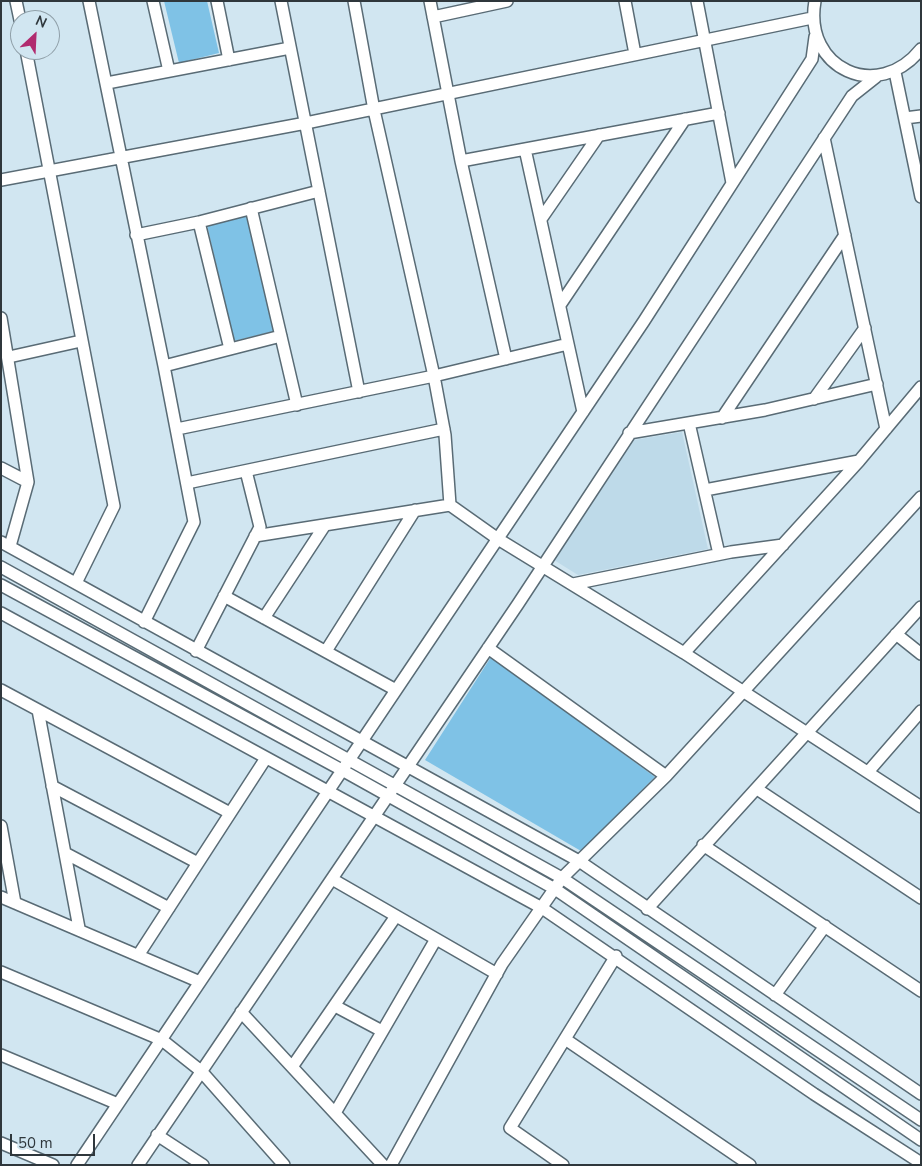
<!DOCTYPE html>
<html>
<head>
<meta charset="utf-8">
<style>
	body { margin:0 }
	#map { position:relative; width:922px; height:1166px; overflow:hidden; background:#d1e6f1; font-family:"Nunito Sans",sans-serif }
	canvas { display:block }
	.frame { position:absolute; inset:0; border:2px solid #2f373c; pointer-events:none }
	.north { position:absolute; left:10px; top:10px; width:50px; height:50px; box-sizing:border-box; background:#d1e6f1; border:1px solid #90a0a9; border-radius:50%; rotate:25deg; font-size:14px; font-weight:700; line-height:20px; text-align:center; color:#2f373c }
	.north::after { content:''; display:block; margin:auto; width:18px; height:22px; background:#b12b6f; clip-path:polygon(50% 0,100% 100%,50% 72%,0 100%) }
	.scale { position:absolute; left:10px; top:1134px; width:85px; height:22px; box-sizing:border-box; border:2px solid #2f373c; border-top:0; padding-left:6px; font-size:15px; line-height:18px; white-space:nowrap; color:#2f373c; -webkit-text-stroke:4px #d1e6f1; paint-order:stroke }
</style>
</head>
<body>
<div id="map">
<canvas width="922" height="1166"></canvas>
<div class="frame"></div>
<div class="north">N</div>
<div class="scale">50 m</div>
</div>
<script>
const c = document.querySelector('canvas').getContext('2d');
c.lineJoin = 'round';
function fillPath(path, color) { c.fillStyle = color; c.fill(path, 'evenodd'); }
function stroke(path, color, width, dash) { c.strokeStyle = color; c.lineWidth = width; c.lineCap = dash ? 'butt' : 'round'; c.setLineDash(dash || []); c.stroke(path); }
const built = new Path2D(`
	M682,432l26,117 -130,26 -24,-15 80,-120z`);
const green = new Path2D(`
	M164,1h43l12,52 -40,10z
	M247,215l27,116 -40,10 -27,-116z
	M491,657l164,120 -74,74 -156,-91z`);
const minor = new Path2D(`
	M16,1l4,19
	M89,1l75,365 30,156 -50,100
	M153,1l16,70
	M217,1l12,59
	M281,1l78,391
	M354,1l20,109 60,266 11,59 5,70
	M430,1l31,160 258,-48
	M625,1l10,53
	M697,1l35,182
	M815,1c-12,68 63,102 106,48
	M433,17l74,-16
	M26,50l88,456 -38,77
	M895,72l26,125
	M107,83l183,-35
	M905,118l16,-2
	M824,138l62,291
	M525,149l58,263
	M461,161l45,198
	M1,180l305,-57 506,-105
	M251,208l46,197
	M541,219l58,-84
	M199,222l31,127
	M136,235l63,-13 120,-31
	M560,305l125,-186
	M1,318l27,164 -18,64
	M9,357l72,-16
	M164,366l117,-30
	M814,399l51,-71
	M722,418l123,-183
	M689,423l30,131
	M177,429l257,-53 134,-32
	M629,433l136,-23 112,-26
	M1,468l27,14
	M187,483l257,-54
	M705,490l154,-29
	M255,536l195,-31 48,34 186,114 237,154
	M1,542l578,319 342,233
	M1,567l561,311 359,242
	M573,584l158,-32 52,-7
	M1,585l341,185 213,119 366,251
	M224,596l172,94
	M1,613l541,295 272,186 107,69
	M264,618l61,-93
	M896,634l25,20
	M488,648l178,128 255,-279
	M196,651l64,-124 -14,-56
	M326,651l89,-141
	M684,653l175,-192 62,-74
	M1,690l229,123
	M38,710l41,218
	M868,772l53,-61
	M52,786l146,77
	M757,789l164,109
	M1,826l14,77
	M703,845l218,146
	M65,853l104,55
	M332,879l165,95
	M1,897l199,85
	M647,909l274,-302
	M139,954l127,-196
	M1,972l161,68 39,31 83,94
	M775,995l50,-69
	M335,1006l47,25
	M241,1012l142,153
	M565,1039l185,126
	M1,1055l117,49
	M292,1067l104,-151
	M335,1113l101,-174
	M157,1135l46,30
	M1,1143l52,22
	M77,1165l567,-844 168,-262 3,-22
	M138,1165l380,-561 334,-508 24,-19
	M391,1165l111,-201 60,-86 104,-102
	M563,1165l-53,-37 106,-172`);
fillPath(built, '#bedae9');
fillPath(green, '#7fc2e6');
stroke(minor, '#596b75', 14);
stroke(minor, '#fff', 11);
</script>
</body>
</html>
